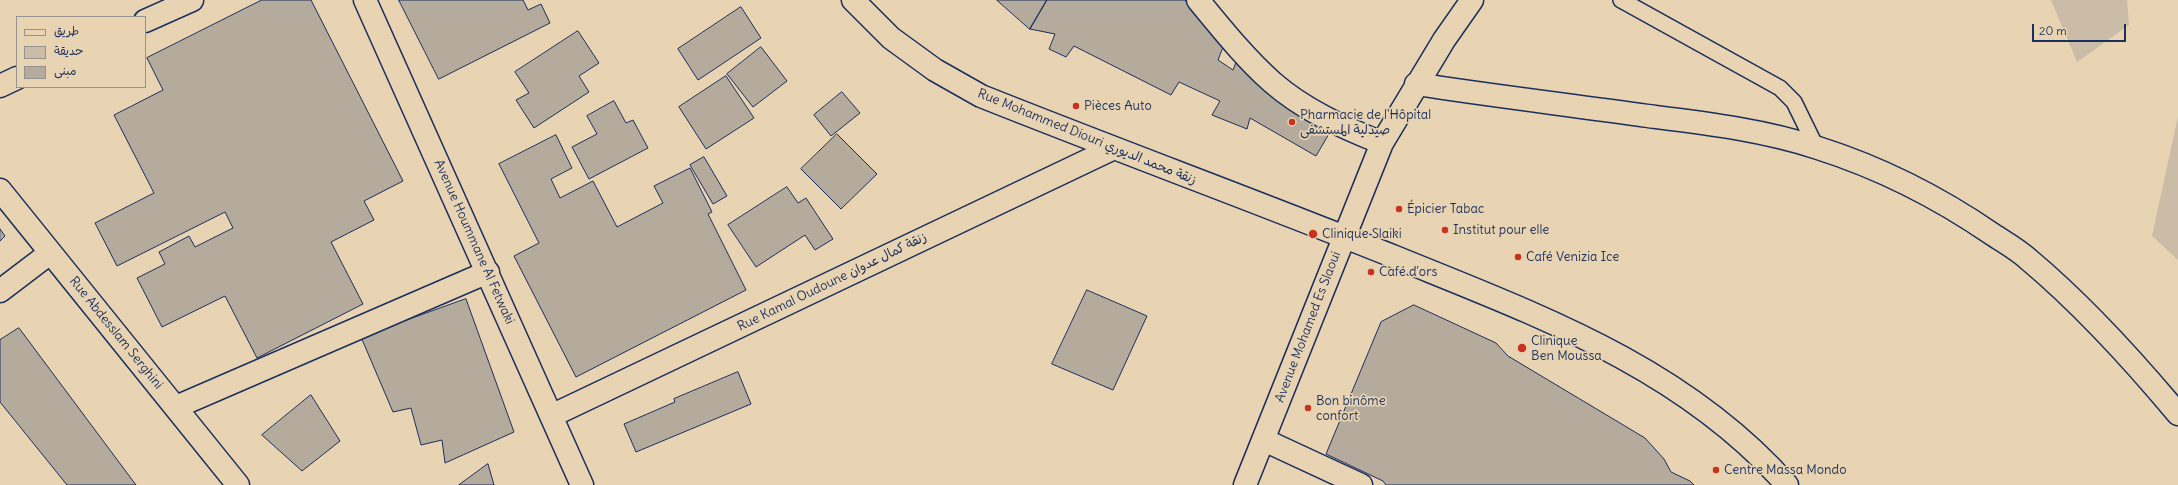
<!DOCTYPE html>
<html>
<head>
<meta charset="utf-8">
<style>
	body { margin:0 }
	#map { position:relative; width:2178px; height:485px; overflow:hidden; background:#e8d4b2; font-family:Delius,"Playpen Sans Arabic",sans-serif }
	canvas { display:block }
	.legend { position:absolute; left:16px; top:16px; width:130px; height:72px; box-sizing:border-box; background:#e8d4b2; border:1px solid #969290; margin:0; padding:5px 7px; list-style:none; font-size:12px; color:#1b2f5e }
	.legend li { display:flex; align-items:center; gap:8px; height:20px }
	.legend b { width:20px; border:1px solid #969290 }
	.scale { position:absolute; left:2032px; top:24px; width:94px; height:18px; box-sizing:border-box; border:2px solid #1b2f5e; border-top:0; padding-left:5px; font-size:12px; line-height:14px; white-space:nowrap; color:#1b2f5e; -webkit-text-stroke:3px #e8d4b2; paint-order:stroke }
</style>
</head>
<body>
<div id="map">
<canvas width="2178" height="485"></canvas>
<ul class="legend">
<li><b style="height:5px;background:#e8d4b2"></b>طريق</li>
<li><b style="height:11px;background:#cabca6"></b>حديقة</li>
<li><b style="height:11px;background:#b5ab9d"></b>مبنى</li>
</ul>
<div class="scale">20 m</div>
</div>
<script>
const c = document.querySelector('canvas').getContext('2d');
c.lineJoin = 'round';
function fillPath(path, color) { c.fillStyle = color; c.fill(path, 'evenodd'); }
function stroke(path, color, width, dash) { c.strokeStyle = color; c.lineWidth = width; c.lineCap = dash ? 'butt' : 'round'; c.setLineDash(dash || []); c.stroke(path); }
function write(font, color, halo, rows, align = 'center') {
  c.font = font + ' Delius,"Playpen Sans Arabic",sans-serif'; c.lineWidth = 3.5; c.setLineDash([]); c.textBaseline = 'middle'; c.strokeStyle = halo; c.fillStyle = color; for (const [text, x, y, turn = 0] of rows) {
    c.save(); c.translate(x, y); c.rotate((+turn || 0) * Math.PI / 180); c.textAlign = isNaN(turn) ? turn : align; if (halo) c.strokeText(text, 0, 0); c.fillText(text, 0, 0); c.restore();
  }
}
const green = new Path2D(`
	M2051,0h76l2,25 -52,37z
	M2178,116v144l-26,-24z`);
const building = new Path2D(`
	M262,0h49l92,181 -39,20 10,19 -43,22 32,62 -106,54 -32,-62 -63,31 -25,-49 28,-14 -6,-12 30,-16 6,11 38,-19 -8,-16 -108,54 -22,-43 59,-30 -40,-78 49,-25 -16,-32z
	M399,0h124l5,10 13,-6 9,19 -111,56z
	M997,0h50l-17,29z
	M1047,0h138l38,47 -5,13 15,10 5,-13 92,75 -14,24 -66,-38 -3,11 -35,-14 8,-14 -41,-19 -8,13 -97,-49 -8,11 -17,-8 6,-15 -25,-5z
	M741,7l20,31 -63,42 -20,-31z
	M578,31l21,32 -20,13 10,16 -55,36 -18,-28 13,-7 -14,-21z
	M761,47l26,34 -34,26 -26,-33z
	M726,76l28,42 -48,31 -27,-42z
	M842,92l18,21 -29,23 -17,-21z
	M614,101l12,22 7,-3 15,28 -59,31 -17,-32 25,-13 -10,-18z
	M837,134l40,40 -36,35 -40,-40z
	M556,135l16,33 -21,11 9,19 33,-17 24,46 46,-24 -9,-17 36,-18 22,44 -4,2 38,76 -170,87 -62,-121 25,-13 -40,-79z
	M704,157l23,39 -14,8 -23,-39z
	M787,187l11,16 8,-5 27,41 -18,11 -10,-15 -49,32 -28,-42z
	M0,229l5,7 -5,5z
	M1087,290l60,26 -34,74 -61,-26z
	M466,299l48,133 -69,31 -3,-23 -21,5 -10,-37 -18,4 -32,-75z
	M1414,305l82,38 12,13 137,82 19,21 7,13 19,9 4,4h-308l-3,-4 -57,-27 55,-132z
	M19,328l117,157h-69l-67,-83v-62z
	M738,372l13,32 -115,48 -12,-28 51,-22 -1,-3z
	M311,395l29,46 -38,30 -40,-36z
	M488,464l6,21h-35z`);
const lane = new Path2D(`
	M1621,0l159,88 14,14 22,45`);
const street = new Path2D(`
	M365,0l217,485
	M853,0l38,38 44,32 46,26c138,55 277,106 414,161 142,58 288,110 392,228
	M145,21l47,-21
	M0,86l17,-8
	M0,190l238,295
	M0,291l50,-38
	M176,407l312,-135
	M551,416l561,-267
	M1264,440l97,45`);
const secondary = new Path2D(`
	M1198,0c23,28 47,58 74,82 32,28 70,45 110,61
	M1416,84c77,12 155,21 232,32 56,7 116,14 170,32 63,20 120,49 174,86 12,8 25,15 36,25 55,46 104,100 150,155
	M1245,485l137,-342 62,-103 28,-40`);
const markers = [
	[1076,106,4,"#c8321e"],
	[1292,122,4,"#c8321e"],
	[1399,209,4,"#c8321e"],
	[1445,230,4,"#c8321e"],
	[1313,234,5,"#c8321e"],
	[1518,257,4,"#c8321e"],
	[1371,272,4,"#c8321e"],
	[1522,348,5,"#c8321e"],
	[1308,408,4,"#c8321e"],
	[1716,470,4,"#c8321e"]
];
const poiNames = [
	["Pièces Auto",1084,106],
	["Pharmacie de l'Hôpital",1300,115],
	["صيدلية المستشفى",1300,130],
	["Épicier Tabac",1407,209],
	["Institut pour elle",1453,230],
	["Clinique Slaiki",1322,234],
	["Café Venizia Ice",1526,257],
	["Café d'ors",1379,272],
	["Clinique",1531,341],
	["Ben Moussa",1531,356],
	["Bon binôme",1316,401],
	["confort",1316,416],
	["Centre Massa Mondo",1724,470]
];
const streetNames = [
	["Rue Mohammed Diouri زنقة محمد الديوري",1087,137,22],
	["Avenue Hoummane Al Fetwaki",474,242,66],
	["Rue Kamal Oudoune زنقة كمال عدوان",832,282,-26],
	["Avenue Mohamed Es Slaoui",1308,327,-69],
	["Rue Abdesslam Serghini",116,333,51]
];
fillPath(green, '#cabca6');
fillPath(building, '#b5ab9d');
stroke(building, '#1b2f5e', 1);
stroke(lane, '#1b2f5e', 18);
stroke(street, '#1b2f5e', 25);
stroke(secondary, '#1b2f5e', 25);
stroke(lane, '#e8d4b2', 15);
stroke(street, '#e8d4b2', 22);
stroke(secondary, '#e8d4b2', 22);
for (const [x, y, r, color] of markers) { const dot = new Path2D(); dot.arc(x, y, r, 0, 2 * Math.PI); c.fillStyle = color; c.fill(dot); stroke(dot, '#e8d4b2', 1.5); }
write('13px', '#1b2f5e', '#e8d4b2', poiNames, 'left');
write('13px', '#1b2f5e', '#e8d4b2', streetNames);
</script>
</body>
</html>
